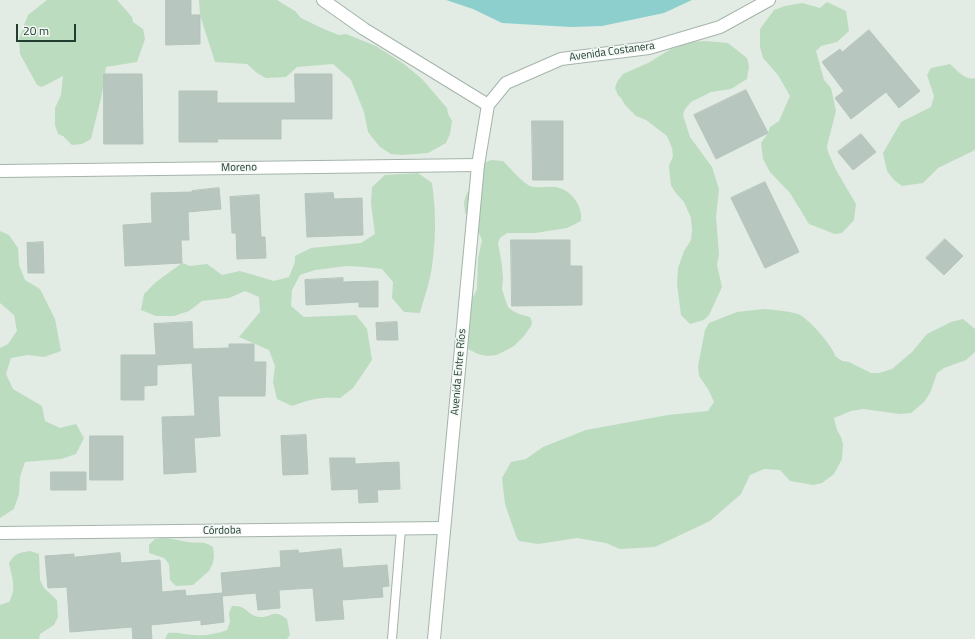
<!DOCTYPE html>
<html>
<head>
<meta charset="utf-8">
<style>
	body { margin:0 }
	#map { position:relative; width:975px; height:639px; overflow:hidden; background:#e2ece5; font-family:"Titillium Web",sans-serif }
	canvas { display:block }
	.scale { position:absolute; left:16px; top:24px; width:60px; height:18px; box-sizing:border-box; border:2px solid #223c30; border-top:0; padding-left:5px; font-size:12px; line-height:14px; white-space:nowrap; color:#223c30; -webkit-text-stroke:3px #f2f8f4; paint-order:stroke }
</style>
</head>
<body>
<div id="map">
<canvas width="975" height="639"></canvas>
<div class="scale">20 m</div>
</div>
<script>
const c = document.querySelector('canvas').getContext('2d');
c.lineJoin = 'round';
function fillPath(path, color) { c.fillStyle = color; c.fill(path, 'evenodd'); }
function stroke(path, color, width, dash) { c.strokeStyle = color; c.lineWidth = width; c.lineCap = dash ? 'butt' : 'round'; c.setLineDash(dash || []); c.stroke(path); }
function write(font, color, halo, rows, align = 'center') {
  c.font = font + ' "Titillium Web",sans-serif'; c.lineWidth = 3; c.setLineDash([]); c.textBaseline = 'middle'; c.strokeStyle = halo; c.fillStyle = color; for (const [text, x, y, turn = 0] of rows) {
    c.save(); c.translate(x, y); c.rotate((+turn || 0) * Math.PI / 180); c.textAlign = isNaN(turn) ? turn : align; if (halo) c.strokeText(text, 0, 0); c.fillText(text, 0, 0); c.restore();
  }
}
const green = new Path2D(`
	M47,0h70l15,17 1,5 10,7 2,10 -8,23 -31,5 -4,27 -11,45 -9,5 -10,1 -9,-9 -5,-2 -3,-9v-17l6,-13 2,-19 -21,11 -5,-2 -17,-31 -1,-16 9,-23z
	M199,0h78l18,11 6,7 25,12 13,5 7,-1 30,12 28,18 18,15 25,29 1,6 4,7 -2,13 -4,9 -18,10 -26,2 -11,-1 -11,-7 -12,-15 -4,-20 -13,-32 -18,-16 -36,3 -11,10 -20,1 -9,-5 -10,-9 -32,-2 -15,-47z
	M827,2l19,9 3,20 -12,11 -16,4 -5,5 8,29 7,8 5,23 -9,35 1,6 8,18 20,34 -2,16 -12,13 -7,1 -26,-10 -19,-31 -20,-21 -7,-13 -2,-16 7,-10 2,-6 9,-6 11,-25 -12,-21 -15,-17 -3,-11v-18l14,-19 11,-4 17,-3 18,5z
	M705,41l23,2 19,15 2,8 -2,13 -16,10 -20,3 -20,10 -6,7 -2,6 7,22 22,30 7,22 -3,28 3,37 -2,11 5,22 -13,28 -5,5 -14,4 -9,-9 -4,-31 1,-16 6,-17 7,-11 1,-10 -1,-12 -7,-16 -9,-10 -4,-7 -1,-7 -1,-12 4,-10 -1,-8 -5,-12 -21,-16 -10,-4 -11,-11 -4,-7 -3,-3 -3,-7 2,-6 6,-8 25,-11 23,-14 5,-2 15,-5z
	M950,64c7,6 15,17 25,14v71l-2,2 -35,17 -15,15 -21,3 -8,-6 -7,-9 -4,-18 18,-31 30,-15 3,-11 -7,-21 4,-7z
	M491,160l12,1c6,6 20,22 27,25 8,3 17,0 25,1 16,2 28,19 26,34l-14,7 -32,5h-28l-7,5 -2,5 4,22 1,14 -1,10 4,13 2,5 5,4 6,3 11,3 2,5 -1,4 -7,10 -10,10 -17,9 -10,1 -9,-2 -10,-5 -6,-8 9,-42 4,-5 2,-5 1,-30 4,-19 -6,-14 -11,-13 -1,-11 3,-9 8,-11 7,-16 4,-4z
	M418,173l14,10c4,28 4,55 0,83 -2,16 -8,32 -12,47l-16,-1 -12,-14 1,-16 -11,-13 -18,-2 -17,-1 -32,4 -15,5 -8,15 -1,16 13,11 52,-2 11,14 5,31 -19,28 -13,10c-20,-1 -29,1 -48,8l-15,-7 -4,-17 2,-16 -6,-16 -30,-13 21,-25 -1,-15 -14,-6 -16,7 -27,3 -13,10 -15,5h-18l-15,-6 3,-16 12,-12 26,-19 8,3 17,-2 15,11 18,-4 34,10 15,-4 6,-15v-6l16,-8 50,-5 14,-9 -4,-31 1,-16 13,-12z
	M0,231l9,4 9,13 1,17 6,15 15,9 15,30 6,32 -17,6 -16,-2 -17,3 -5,16 7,15 29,17 3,15 15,7 16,-4 8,14 -8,16 -15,5 -36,3 -5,15 -1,17 -5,15 -14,9v-170l8,-4 9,-13 -3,-16 -14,-12z
	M764,309c11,1 23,2 34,5 8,2 36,33 37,42l7,5 7,1 22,11h8l13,-4 20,-17 15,-18 24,-12 12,-3 12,10v23l-9,8 -22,8 -7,5 -7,20 -6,9 -13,11 -11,1 -37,-5 -12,2 -17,7 3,12 4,7 2,7 -1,15 -8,15 -12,9 -9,2 -23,-4 -10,-11 -16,-1 -14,6 -9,19 -31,27 -55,26 -35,2 -14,-6 -29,-5 -39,6 -19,-3 -3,-5 -11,-32 -3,-26 9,-16 15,-3 17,-12 43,-17 82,-15 40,-4 6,-9 -6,-13 -9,-13 -1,-10 7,-36 4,-7 28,-11z
	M163,538c11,0 16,3 25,4 11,2 14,-2 25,5l1,8 -1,8 -4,8 -16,14 -17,1 -6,-6 -1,-16 -5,-6 -15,-5v-8l6,-6z
	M30,551l9,3 1,26 4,8 13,12 1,17 -4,8 -14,9 -1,5h-39v-34l9,-3c8,-14 3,-24 0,-39 6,-10 10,-10 21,-12z
	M232,606c3,0 7,0 9,1 7,3 11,10 19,10 12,1 12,-9 27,2l3,16 -3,4h-122l3,-6c11,-1 17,2 26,2 11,1 23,-1 33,-5l3,-8 -1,-9z`);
const water = new Path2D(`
	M446,0h246l-28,13 -62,13 -31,1 -69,-4 -29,-14z`);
const building = new Path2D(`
	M166,0h25v15h9v29l-34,1z
	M869,30l51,61 -21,17 -13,-16 -35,27 -16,-21 9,-7 -22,-29 18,-13 2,3z
	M104,74h38l1,70h-39z
	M295,74h37v45h-51v20h-64l1,3h-39v-51h38v12h78z
	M746,90l22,43 -52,26 -22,-44z
	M532,121h31v59h-30z
	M861,134l15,18 -23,18 -15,-18z
	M765,182l34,70 -34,16 -34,-70z
	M219,188l2,21 -33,3 1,28h-8l1,23 -57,3 -2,-41 29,-2 -1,-30 41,-1v-1z
	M333,193l1,6 28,-1 1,37 -56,2 -2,-43z
	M259,195l2,42h4l1,21 -29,1 -1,-26h-4l-2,-36z
	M945,239l18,17 -19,19 -18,-17z
	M511,240h59v26h12v39l-70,1z
	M43,242l1,31h-16l-1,-30z
	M343,278v4l35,-1v26h-19v-5l-53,3 -1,-25z
	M192,322l1,27 36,-1v-4h25v18h12l-1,34h-47l2,40 -26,2 2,34 -32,2 -2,-57 33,-1 -3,-53 -35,2v20l-13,1v14h-23v-45h35l-2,-31z
	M397,322l1,18h-21l-1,-17z
	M306,435l2,39 -25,1 -2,-39z
	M90,436h33v44h-33z
	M330,458h25v6l44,-2 1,27 -23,1 1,12 -19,1 -1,-14 -26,1z
	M51,472h35v18h-35z
	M341,549l2,19 44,-3 2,21 -7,1 1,10 -41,3 2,19 -28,2 -3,-33 -34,2 1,18 -22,2 -2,-17 -33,3 -2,-23 60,-6 -1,-16 18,-1 1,3z
	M120,553l1,10 39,-3 2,32 23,-2 1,6 36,-3 2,29 -23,3v-5l-50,5 1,14h-19l-1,-12 -62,5 -3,-45 -19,1 -3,-32 29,-2v3z`);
const service = new Path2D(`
	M392,639l9,-110`);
const minor = new Path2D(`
	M0,171l478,-6
	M0,533l444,-5`);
const tertiary = new Path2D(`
	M323,0l41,29 124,76
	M488,105l18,-22 55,-24 88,-11 71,-21 49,-27
	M434,639l44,-474 10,-60`);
const streetNames = [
	["Avenida Costanera",612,52,-8],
	["Moreno",239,168,-1],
	["Avenida Entre Ríos",459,372,-85],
	["Córdoba",222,531,-1]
];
fillPath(green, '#bbdcbe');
fillPath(water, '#8ccfcc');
fillPath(building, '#b7c6be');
stroke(building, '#b4c5bb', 1);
stroke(service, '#a5b4ab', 10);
stroke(minor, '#a5b4ab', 14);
stroke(tertiary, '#a5b4ab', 14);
stroke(service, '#fff', 8);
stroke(minor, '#fff', 12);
stroke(tertiary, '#fff', 12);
write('11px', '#223c30', '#f2f8f4', streetNames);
</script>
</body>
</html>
